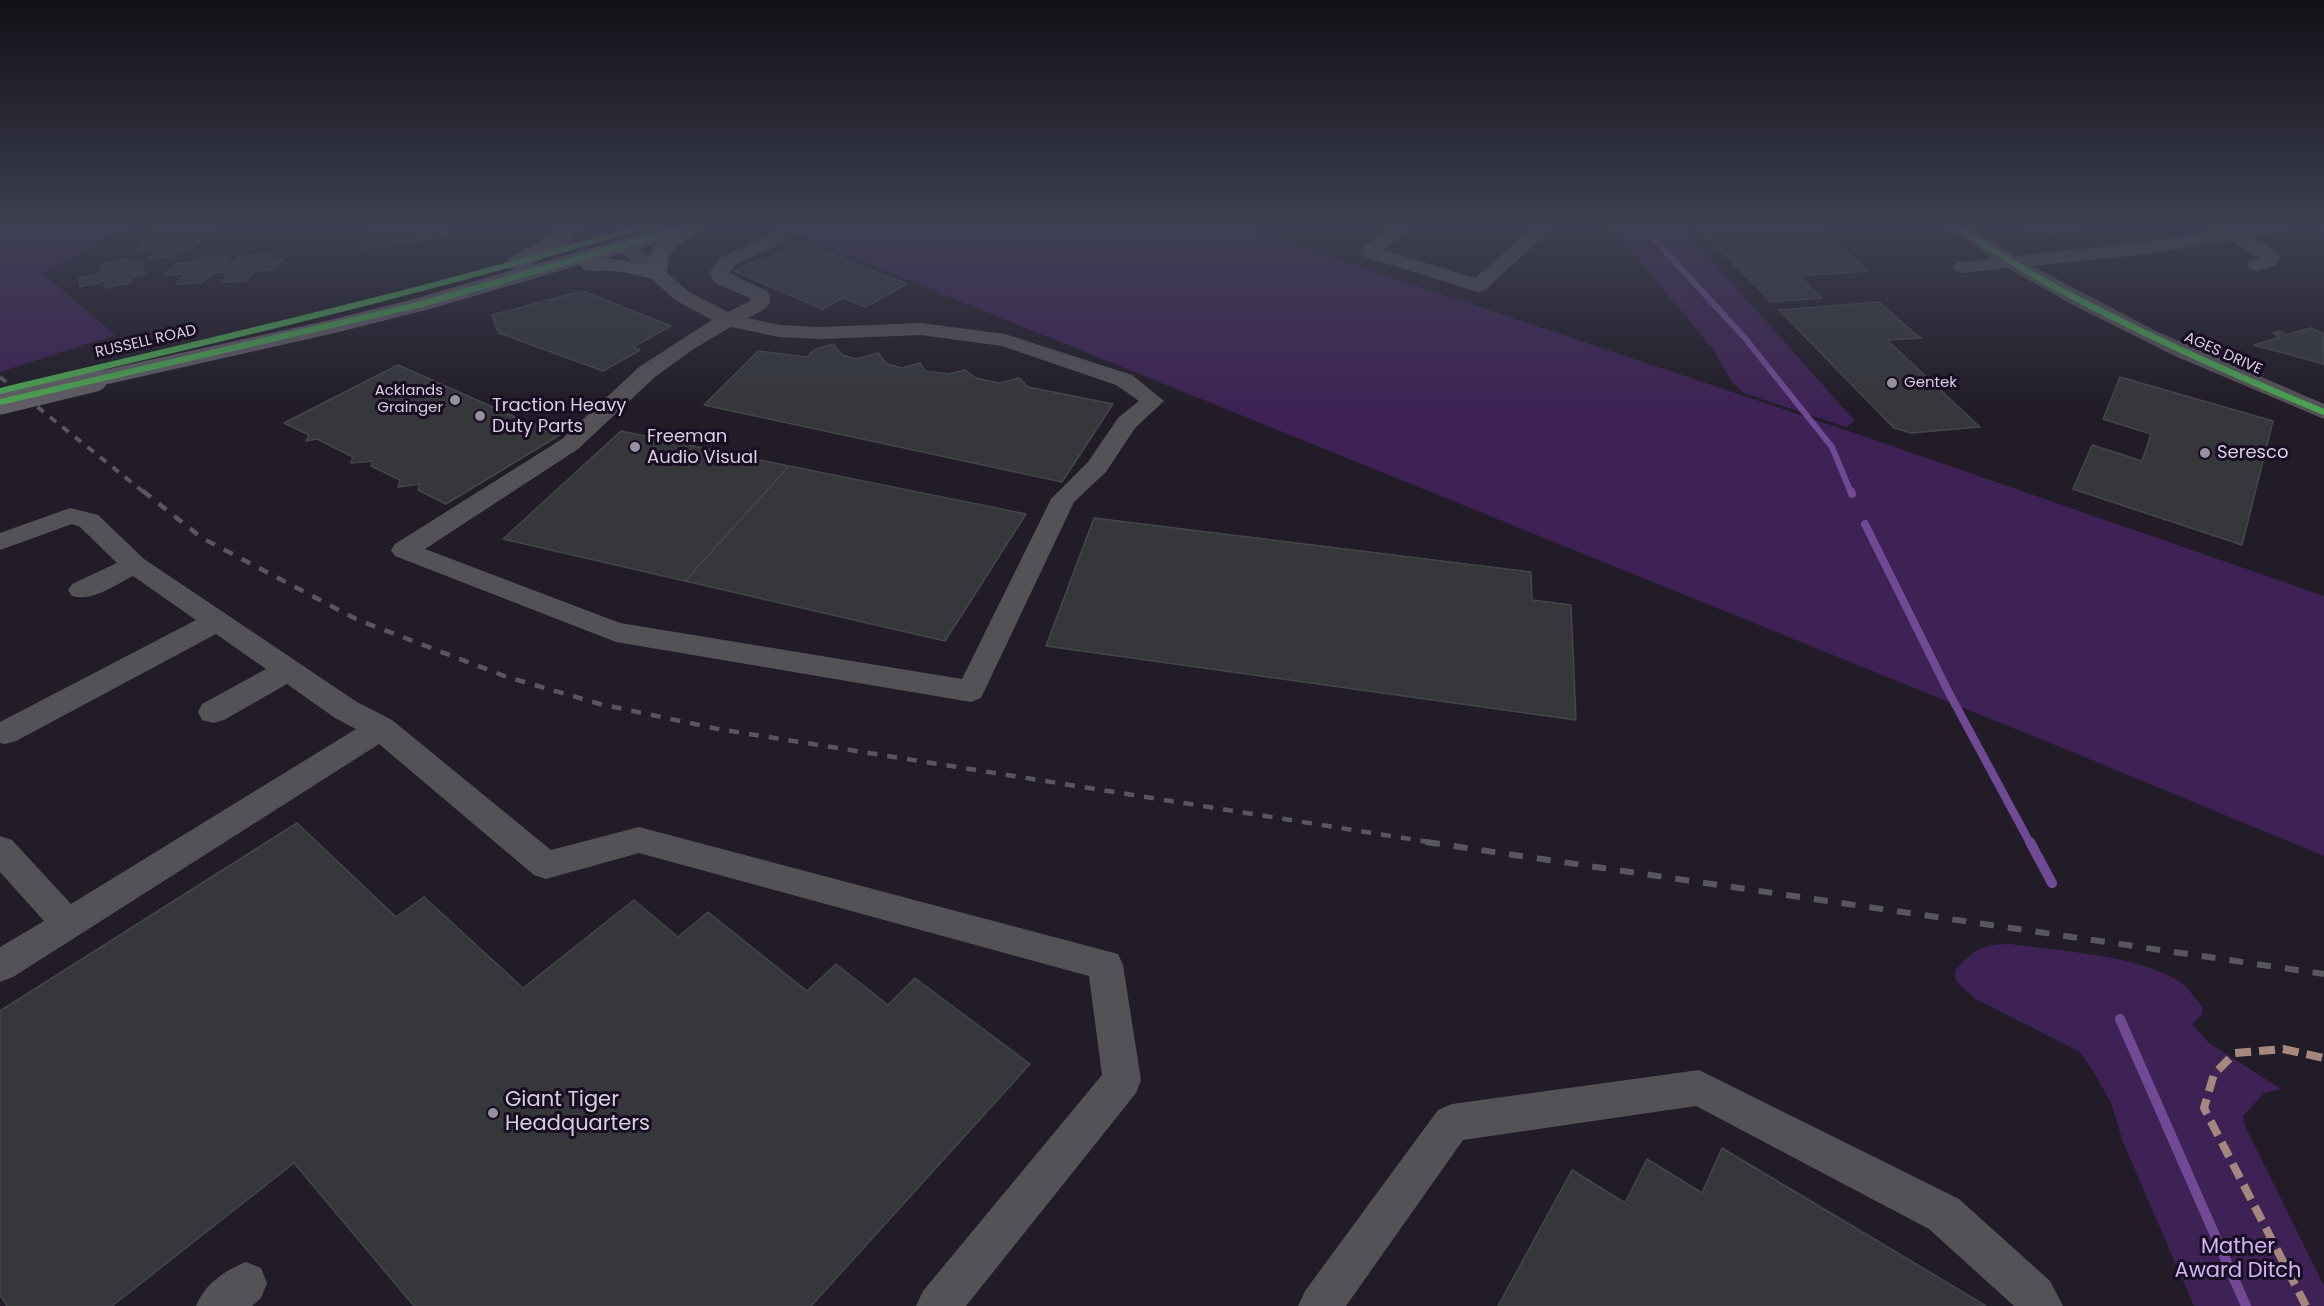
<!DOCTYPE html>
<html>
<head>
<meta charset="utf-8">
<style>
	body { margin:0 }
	canvas { display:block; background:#211c27 }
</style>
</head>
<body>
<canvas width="2324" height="1306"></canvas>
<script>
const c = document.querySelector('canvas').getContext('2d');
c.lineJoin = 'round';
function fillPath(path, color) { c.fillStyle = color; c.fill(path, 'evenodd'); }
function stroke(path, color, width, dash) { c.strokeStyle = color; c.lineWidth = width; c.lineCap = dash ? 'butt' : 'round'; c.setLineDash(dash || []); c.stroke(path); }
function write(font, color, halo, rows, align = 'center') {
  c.font = font + ' Poppins,sans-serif'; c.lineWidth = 6; c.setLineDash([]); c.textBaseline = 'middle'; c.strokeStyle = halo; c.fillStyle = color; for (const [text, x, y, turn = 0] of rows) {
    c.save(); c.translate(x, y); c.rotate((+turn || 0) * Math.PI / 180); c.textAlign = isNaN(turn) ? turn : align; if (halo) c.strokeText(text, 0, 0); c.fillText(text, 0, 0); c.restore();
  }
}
const green = new Path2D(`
	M0,227h126l-84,46 73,62 -115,37z
	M777,227h465l627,211 455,158v260l-232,-96z
	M1611,227h71l173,194 -9,6 -102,-34 -12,-11 -19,-33z
	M2009,944c50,7 130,11 171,38 10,6 13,16 22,24v8l-10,10 17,19 72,46 -17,4 -21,23 2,10 79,160v20h-130l-71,-164 -11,-37 -17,-31 -15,-22 -106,-54 -18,-17 -1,-10c18,-21 25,-26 54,-27z`);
const streamFar2 = new Path2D(`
	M1643,227l101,110 88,110 19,46`);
const streamFar1 = new Path2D(`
	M1851,491l1,3
	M1865,524l83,167 82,152`);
const stream = new Path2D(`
	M2030,842l22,41
	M2120,1019l126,287`);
const building = new Path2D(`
	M159,227h52l-3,4 -13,1 -3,3h13l-14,15h-12l-6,7 -24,1 9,-9 -22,1 11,-11 16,-2 5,1 8,-8 -21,1z
	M449,227l-3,10 -37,4 -2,3 -47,4 9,-19z
	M1698,227h121l49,44 -69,5 23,22 -51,4z
	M2028,227h47l6,4 -33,2z
	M802,241l4,2 101,41 -42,23 -22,-9 -21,11 -88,-38 23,-11 4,1z
	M273,254l-4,6 14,-1 -9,11 -20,1 -8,10 -25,1 5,-5 -2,-2 6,-3 -20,1 1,3 -10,7 -25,1 10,-10 -20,1 10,-11 15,-1 5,-5 34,-2 -5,6h9l5,-6z
	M128,258l1,6 13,-3 3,13 -13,3v5l-26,6 -2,-7 -24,6 -1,-9 23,-5 -1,-9z
	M583,291l88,35 -38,21 7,3 -37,21 -104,-38 -3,-6 -4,-12z
	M1879,302l34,30 9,6 -35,2 93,87 -69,6 -17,-5 -115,-118z
	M2311,328l13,6v30l-70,-19 26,-8 -7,-4 6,-2 7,4z
	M833,344l9,11 14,4 22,-6 9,11 15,4 18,-5 5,8 24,3 16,-4 11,8 23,5 20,-5 9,9 85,17 -51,78 -358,-77 54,-54 49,6 7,-7z
	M398,365l135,60 5,-3 25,11 -117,71 -28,-14 2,-6 -22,3 2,-7 -29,-14 2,-5 -22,2 2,-6 -36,-18 -11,2 3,-6 -25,-12z
	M2120,377l153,44 -31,124 -169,-56 19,-44 50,16 9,-27 -48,-15z
	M621,431l168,35 -104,115 -182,-42z
	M789,466l237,48 -81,127 -260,-60z
	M1094,518l437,54 1,28 39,5 5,115 -530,-74z
	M297,823l99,94 28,-20 99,91 111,-88 44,37 30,-25 99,79 29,-27 52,41 27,-27 115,86 -219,242h-397l-120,-143 -182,143h-105l-7,-11v-284z
	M1722,1148l264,158h-488l74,-136 53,33 22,-44 55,34z`);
const minor = new Path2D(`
	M1390,227h21l-28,23 92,28 58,-51h20l-68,63 -7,2 -116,-36 -3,-4 3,-4z
	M1947,227h23l45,29 131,-14 94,-15h46l-2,4 -33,6 26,15 3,4 -3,9 -20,6 -7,-2 -3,-4 3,-4 9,-3 -30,-18 -83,14 -114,12 124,65 168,73v15l-149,-63 -102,-51 -65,-37 -45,5 -7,-2 -3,-4 3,-4 36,-5z
	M777,232l7,2 2,4 -2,4 -49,23 -6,8 38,18c11,15 -8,21 -19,27l31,7 42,2 100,-4 84,11 127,41 32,26 -29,27 -29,44 -32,30 -93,196 -10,4 -355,-60 -221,-86 -4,-6 4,-6 167,-105 77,-72 73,-47 -37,-20 -57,-50 -3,-4 3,-4h14l57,50 39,20 22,-11v-3l-35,-15 -6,-10 12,-16zM731,327l48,10 42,2 100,-4 81,11 114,39 23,16 -21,17 -30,44 -37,37 -89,180 -342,-56 -195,-74 153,-100 77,-72 40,-29z
	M70,508l28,7 46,44 213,143 35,18 159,130 88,-23 479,127 5,11 18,115 -5,13 -170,213h-50l7,-15 179,-216 -13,-99 -450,-123 -93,26 -12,-4 -155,-131 -366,233 -13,5v-35l44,-26 -44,-49v-36l12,4 59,64 285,-175 -21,-11 -48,-34 -63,36 -11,3 -11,-3 -4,-8 4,-8 64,-35 -50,-35 -200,107 -11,3 -5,-1v-21l196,-102 -63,-44c-18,9 -40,26 -61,20l-4,-6 4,-6 45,-21 -37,-36 -8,-3 -72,26v-17z
	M1699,1070l260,129 91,82 13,25h-49l-85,-77 -233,-123 -233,34 -117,166h-48l7,-15 133,-181 14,-6z
	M246,1262l15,6 6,15 -6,15 -9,8h-56c9,-22 28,-35 50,-44z`);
const major = new Path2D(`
	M557,227h23l-14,19 -37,20 133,-39h35l2,3c-7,10 -21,13 -28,23 -5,8 -2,17 -7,25 -14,3 -28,-4 -42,-6 -13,-2 -26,0 -39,-3l-3,-4 -150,44 -91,23 -244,55 -9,-3 -4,-5 4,-5 244,-54 84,-21 102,-30 -7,-1 -3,-5 3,-5 41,-22zM656,243l-11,21 -40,-6z`);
const railFar2 = new Path2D(`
	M0,377l145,116`);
const railFar1 = new Path2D(`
	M143,491l59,47 156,82 149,57 93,27 118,25 717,114`);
const rail = new Path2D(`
	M1426,842l898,132`);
const majorBridge = new Path2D(`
	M0,402l95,-23`);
const quiet = new Path2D(`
	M2306,1306l-102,-198 10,-34 21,-21 48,-4 41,9`);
const cycleway = new Path2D(`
	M1956,227c30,18 59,38 90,55 90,50 183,91 278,130
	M0,391c214,-51 429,-100 640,-164
	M0,402l422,-98 264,-77`);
const markers = [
	[1892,383,6,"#97919f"],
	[455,400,6,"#97919f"],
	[480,416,6,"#97919f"],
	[635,447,6,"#97919f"],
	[2205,453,6,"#97919f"],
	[493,1113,6,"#97919f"]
];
const farStreetnames = [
	["RUSSELL ROAD",146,342,-13],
	["AGES DRIVE",2223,354,24]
];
const farPoinames = [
	["Gentek",1904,383],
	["Acklands",443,391,"right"],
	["Grainger",443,408,"right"]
];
const poiNames = [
	["Traction Heavy",492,406],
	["Duty Parts",492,427],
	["Freeman",647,437],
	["Audio Visual",647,458],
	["Seresco",2217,453]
];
const nearPoinames = [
	["Giant Tiger",505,1101],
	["Headquarters",505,1125]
];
const nearParknames = [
	["Mather",2238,1248],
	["Award Ditch",2238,1272]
];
fillPath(green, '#3e2255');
stroke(streamFar2, '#714a95', 6);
stroke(streamFar1, '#714a95', 8);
stroke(stream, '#714a95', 10);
fillPath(building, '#35373b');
stroke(building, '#44474a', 1.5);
fillPath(minor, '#555257');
fillPath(major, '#605d63');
stroke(railFar2, '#59575d', 4, [8, 8]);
stroke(railFar1, '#59575d', 4.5, [10, 10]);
stroke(rail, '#59575d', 6, [14, 14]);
stroke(majorBridge, '#605d63', 25);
stroke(quiet, '#a5887d', 8, [16, 8]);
stroke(cycleway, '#4ca352', 6);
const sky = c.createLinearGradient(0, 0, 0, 410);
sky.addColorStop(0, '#120f15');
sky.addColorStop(0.55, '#3d4052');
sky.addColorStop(1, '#3d405200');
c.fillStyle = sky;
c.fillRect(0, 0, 2324, 410);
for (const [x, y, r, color] of markers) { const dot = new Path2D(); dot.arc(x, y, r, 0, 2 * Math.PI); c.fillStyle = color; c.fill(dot); stroke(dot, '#180d22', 2); }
write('15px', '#d7d0df', '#180d22', farStreetnames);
write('15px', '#d7d0df', '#180d22', farPoinames, 'left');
write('18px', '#d7d0df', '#180d22', poiNames, 'left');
write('21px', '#d7d0df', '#180d22', nearPoinames, 'left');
write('21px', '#d3b3f5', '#180d22', nearParknames);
</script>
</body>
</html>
